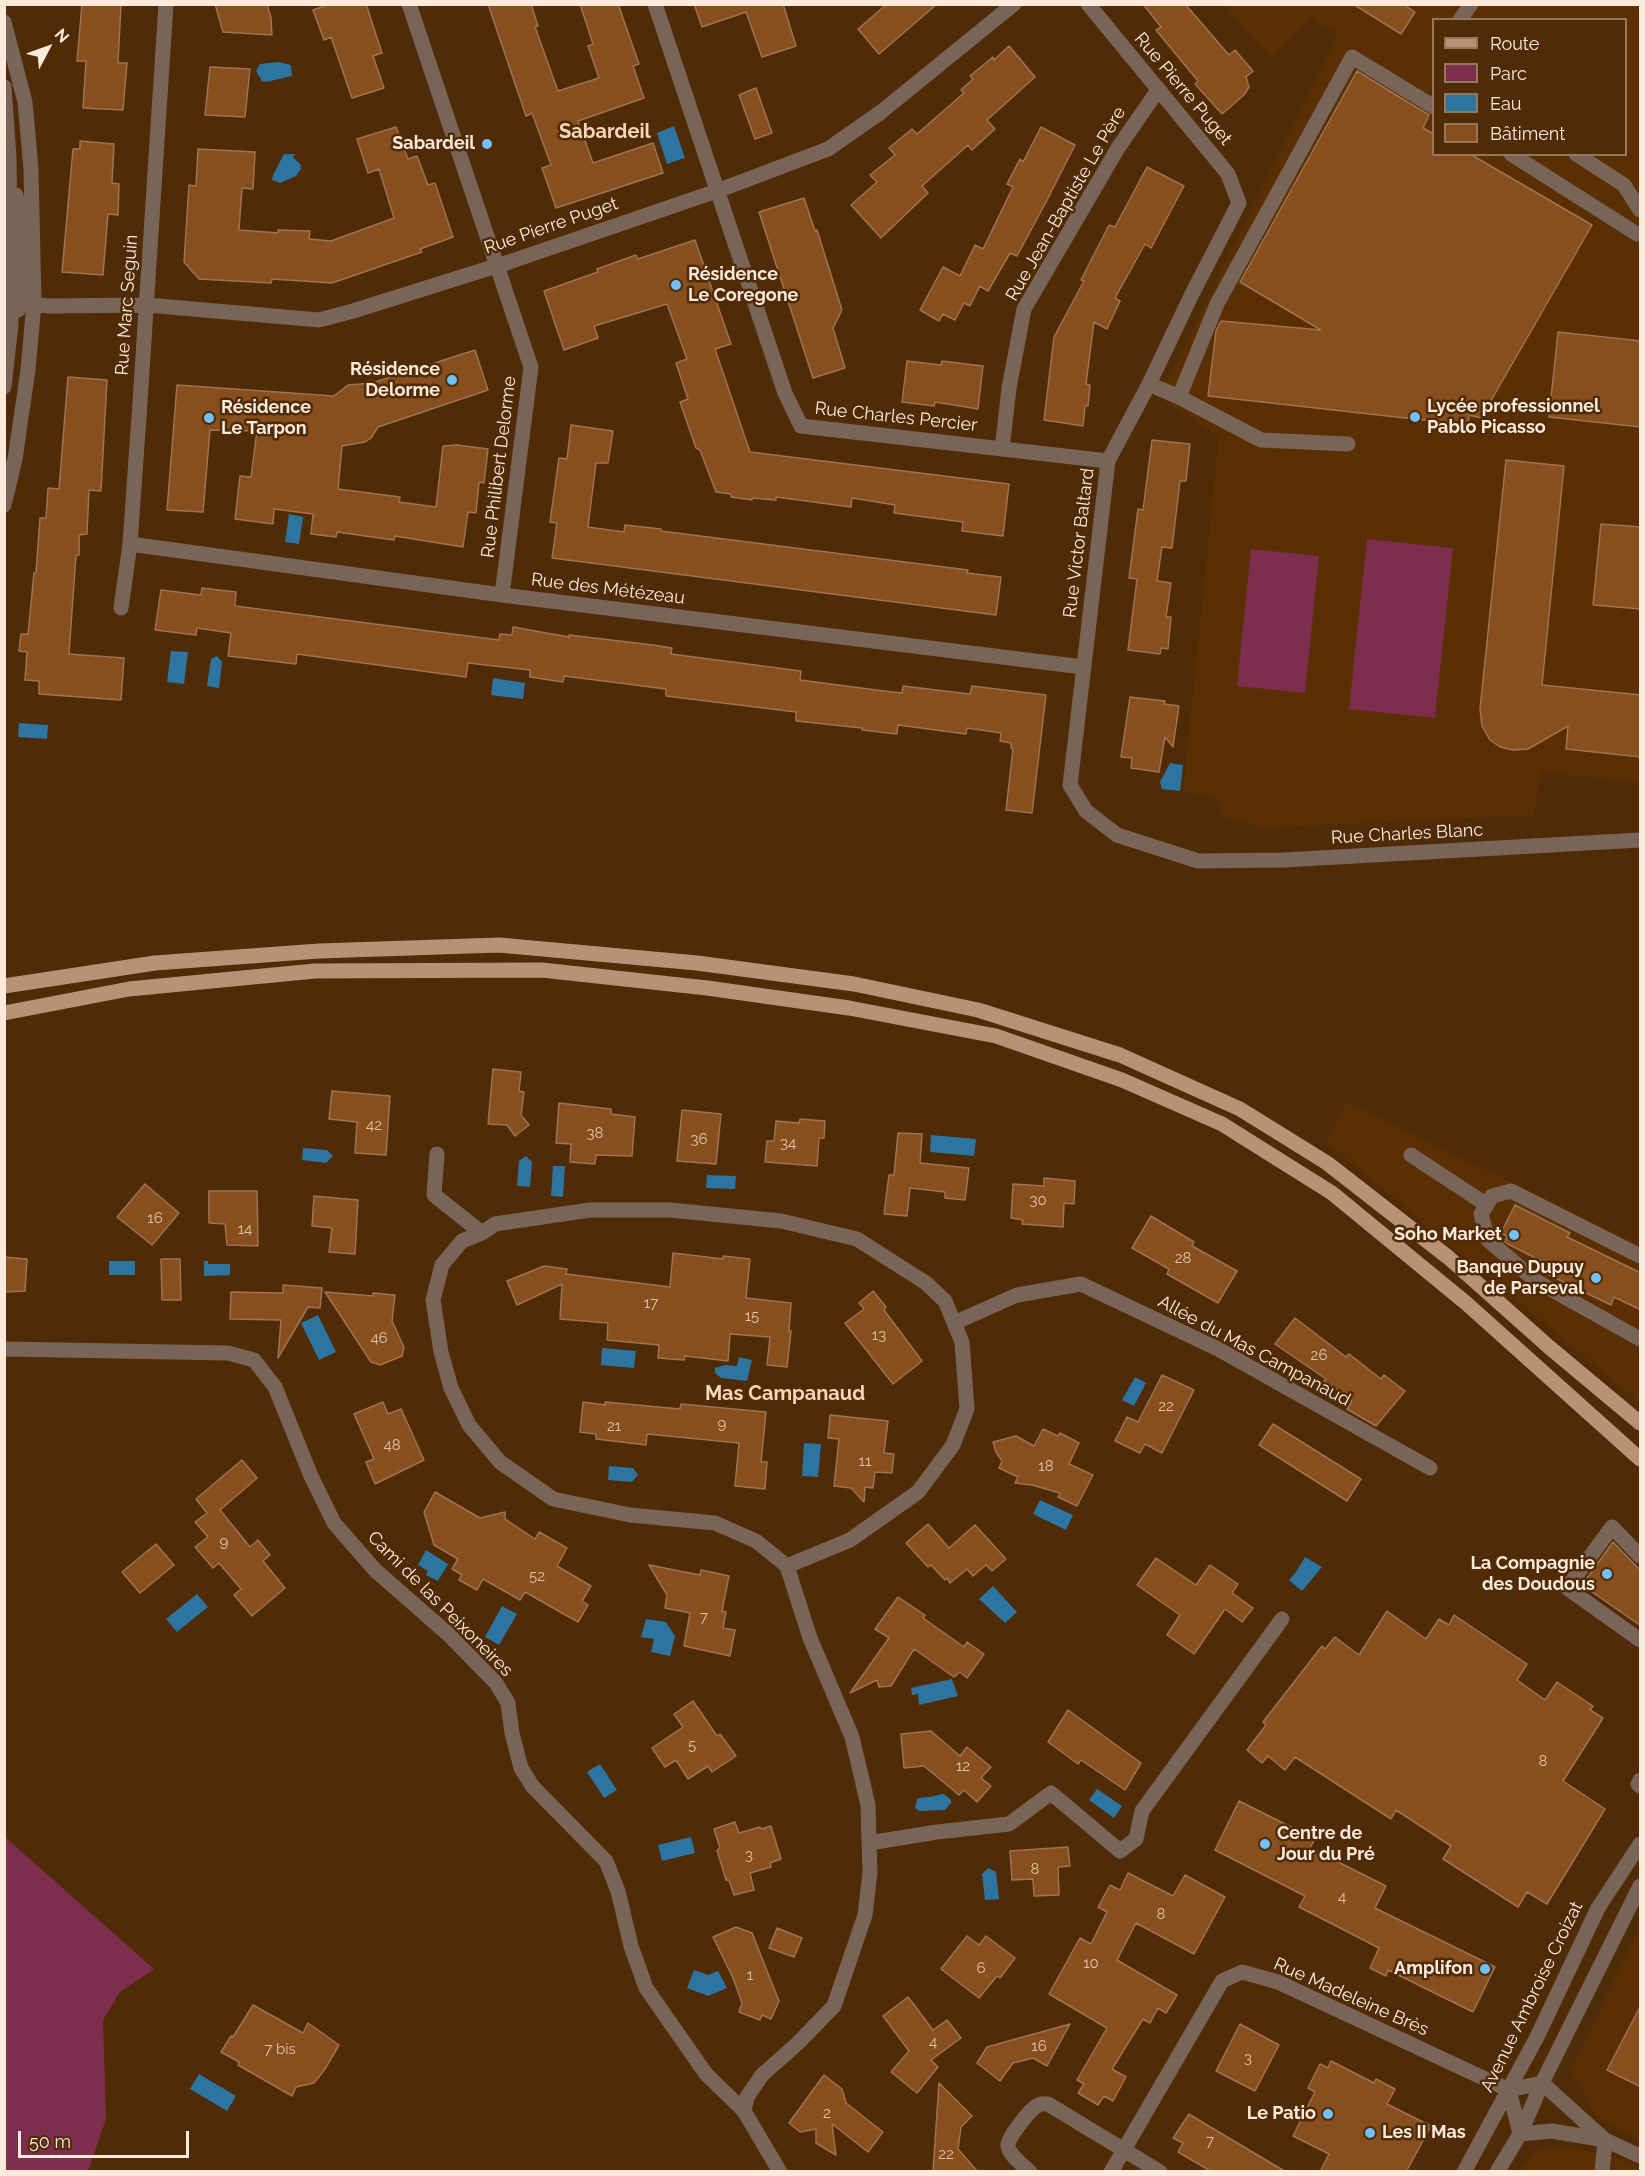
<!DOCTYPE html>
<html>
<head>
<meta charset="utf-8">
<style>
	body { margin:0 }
	#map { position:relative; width:1645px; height:2176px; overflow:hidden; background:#502b08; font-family:Raleway,sans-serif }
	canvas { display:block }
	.frame { position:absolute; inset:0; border:6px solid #fdeadb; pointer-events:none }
	.legend { position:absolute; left:1432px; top:18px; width:195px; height:138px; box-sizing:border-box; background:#502b08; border:2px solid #95775c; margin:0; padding:8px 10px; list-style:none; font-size:18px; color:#fdeadb }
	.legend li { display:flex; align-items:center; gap:12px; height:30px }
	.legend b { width:30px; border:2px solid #95775c }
	.north { position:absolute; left:18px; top:18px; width:60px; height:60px; -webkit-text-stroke:4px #502b08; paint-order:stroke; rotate:49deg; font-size:16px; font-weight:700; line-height:24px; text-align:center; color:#fdeadb }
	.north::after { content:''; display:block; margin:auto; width:21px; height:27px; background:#fdeadb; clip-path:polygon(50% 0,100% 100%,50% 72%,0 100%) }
	.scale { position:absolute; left:18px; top:2131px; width:171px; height:27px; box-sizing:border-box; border:3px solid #fdeadb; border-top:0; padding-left:8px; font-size:18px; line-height:21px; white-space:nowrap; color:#fdeadb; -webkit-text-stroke:4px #502b08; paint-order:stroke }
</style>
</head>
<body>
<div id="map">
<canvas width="1645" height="2176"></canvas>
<div class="frame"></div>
<ul class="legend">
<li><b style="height:8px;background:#b89276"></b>Route</li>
<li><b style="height:16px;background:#7d2e4d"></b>Parc</li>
<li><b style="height:16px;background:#2c75a0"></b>Eau</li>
<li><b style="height:16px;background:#874f1d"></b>Bâtiment</li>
</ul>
<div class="north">N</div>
<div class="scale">50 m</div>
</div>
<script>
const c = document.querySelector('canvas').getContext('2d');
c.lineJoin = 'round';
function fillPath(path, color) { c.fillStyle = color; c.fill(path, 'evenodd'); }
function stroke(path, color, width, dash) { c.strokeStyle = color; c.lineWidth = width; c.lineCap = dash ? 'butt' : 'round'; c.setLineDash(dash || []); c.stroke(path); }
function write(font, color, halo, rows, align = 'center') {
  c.font = font + ' Raleway,sans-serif'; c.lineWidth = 5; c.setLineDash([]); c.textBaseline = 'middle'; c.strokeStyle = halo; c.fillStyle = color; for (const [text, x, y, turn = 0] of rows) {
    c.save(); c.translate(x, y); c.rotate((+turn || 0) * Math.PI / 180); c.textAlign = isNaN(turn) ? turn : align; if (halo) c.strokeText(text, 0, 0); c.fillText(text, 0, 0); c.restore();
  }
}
const built = new Path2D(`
	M1225,5h415v778l-98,-11 -9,43 -272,13 -36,-11 -10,-21 -32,-4 36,-355 -60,-40 179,-362 -28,-18 -38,43zM1434,20h192v134h-192z
	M1347,1102l293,143v158l-313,-261z
	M1640,1927v213l-43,-22 -26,-48z
	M1554,2146l30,4 50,14 6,3v5h-120l12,-17 13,-7z`);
const green = new Path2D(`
	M1367,539l86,9 -18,170 -86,-9z
	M1251,549l68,7 -14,137 -68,-7z
	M5,1837l149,132 -34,23 -17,28 3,99 -18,52h-83z`);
const water = new Path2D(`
	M279,62l12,3 1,11 -26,6 -4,-1 -6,-10 4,-7z
	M674,126l11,32 -18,6 -10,-31z
	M284,154h11l-2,3 7,7 1,5 -5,7 -16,7 -8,-3 1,-5z
	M289,514l14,3 -4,27 -14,-2z
	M171,651l17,1 -4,32 -17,-2z
	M217,656l5,6 -3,26 -12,-2 4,-27z
	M493,678l32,5 -2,16 -32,-4z
	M19,723l29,2 -1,14 -29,-2z
	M1170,763l13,2 -3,26 -18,-2 -2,-7z
	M931,1135l45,4 -2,17 -44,-4z
	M303,1148l24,2 6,6 -7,7 -24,-3z
	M526,1156l6,6 -2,25 -13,-1 2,-25z
	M553,1166h12l-2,31 -12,-1z
	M707,1175l29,1 -1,13 -29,-1z
	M109,1261h26v14h-26z
	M204,1261h4v3h22v11l-26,1z
	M318,1315l18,37 -17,8 -18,-37z
	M602,1348l34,3 -2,17 -33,-3z
	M739,1357l13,3 -5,21 -26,-3 -6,-5v-5l10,-3 12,1z
	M1135,1377l11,6 -12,23 -12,-6z
	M804,1443l17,1 -3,33 -16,-1z
	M609,1466l24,2 5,7 -6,7 -24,-2z
	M1040,1500l33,15 -7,15 -33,-16z
	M426,1550l22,14 -10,17 -12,-6 2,-4 -10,-6z
	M1305,1557l17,10 -20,24 -13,-11 7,-8z
	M993,1586l24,26 -12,11 -26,-24z
	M197,1594l11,13 -31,25 -11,-13z
	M502,1606l15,8 -18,31 -14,-8z
	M646,1619l20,3 9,14 -5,20 -19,-4 3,-13 -13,-2z
	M952,1679l6,17 -39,9 -1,-11 -6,1 -1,-7z
	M600,1764l17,26 -13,8 -17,-26z
	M1097,1789l25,17 -8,12 -25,-18z
	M941,1794h3l7,6v3l-6,7 -26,1 -4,-3 2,-9c8,-3 15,-1 24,-5z
	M691,1837l4,16 -33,8 -4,-16z
	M988,1868l8,4 3,27 -14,1 -3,-26z
	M694,1970l14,5 10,-4 9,17 -19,8 -21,-8z
	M199,2074l37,22 -9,15 -37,-22z`);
const building = new Path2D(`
	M82,4h39l-3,59h9l-4,47 -40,-2 3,-47h-9z
	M215,4h52l4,14 1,17 -49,-3z
	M330,4h36l16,49 -9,3 11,32 -32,10 -21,-61 -7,3 -11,-30z
	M488,4h43l7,22 -3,1 23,64 41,-13 -11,-32 5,-2 -13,-40h38l21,60 -6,2 11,32 -66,23 15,42 60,-20 10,30 -107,35 -14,-40 9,-3 -19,-52 -6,3z
	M694,4h89l13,42 -34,11 -16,-45 -44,15z
	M887,4h50l-58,50 -21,-25z
	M1143,4h42l44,51 6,-5 18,21 -7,6 3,10 -5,8 -22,19 -27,-30 3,-3 -42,-51 5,-3z
	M1353,4h50l12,8 -14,22z
	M1009,46l26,31 -48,43 8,9 -23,21 -4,-5 -46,41 6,7 -47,45 -30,-33 26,-23 -7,-7 25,-20 -6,-7 23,-19 5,5 47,-41 -3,-3 12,-11 -3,-3 23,-19 1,3z
	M210,67l40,2 -5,48 -40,-2z
	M1357,71l72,44 -6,13 11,6v20h36l122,71 -111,193 -12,-3 -1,10 -260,-29 8,-65 5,-10 100,9 -81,-48z
	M756,88l16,45 -17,6 -16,-44z
	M396,127l12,32 9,-3 11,29 7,-2 18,54 -33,12 2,3 -90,31 -60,-4 -1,4 -72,-4 -15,-17 5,-77 7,1 2,-37 57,3 -2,37 -11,-1 -3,42 39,3v-3l32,1 -1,8 22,2 63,-23 -15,-49 -11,4 -11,-34z
	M1041,127l34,18 -30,59 -28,52 -7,-3 -22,38 -8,-5 -10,20 -6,-3 -9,17 -12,-6 -4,7 -19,-11 23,-43 17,9 15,-31 8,4 30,-62 -6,-3 13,-25 3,3z
	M80,141l34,3 -2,39 7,1 -1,31 -10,-1 -5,61 -41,-3 11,-123h7z
	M1147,167l37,19 -33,62 -6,-4 -30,54 5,3 -13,28 -13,-7 -8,62 4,1 -2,21h-3l-2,20 -39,-6 10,-83 30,-56 -3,-1 28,-55 6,2z
	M804,198l11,33 2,-1 25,80 -9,18 12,40 -32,10 -54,-166z
	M695,240l36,104 -16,5 35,103 259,32 -6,52 -41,-5 1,-9 -69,-9 1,-8 -43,-7 -1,9 -75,-10v3l-24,-2v2l-21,-3v-3l-15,-2 -16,-42 -4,-2 -16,-46 8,-3 -12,-36 11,-4 -20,-55 -73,22 4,12 -34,12 -20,-59 54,-19 -1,-3 39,-14 2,4z
	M1558,332l83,9v86l-92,-10z
	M475,350l13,40 -110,37 -7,11 -6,4 -23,4 -4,43 62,8 -1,5 37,5 7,-61 14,-1 31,4 -4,34 -5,-1 -3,31 -8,-1 -5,35 -68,-11 -1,4 -57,-8 -1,5 -25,-3 2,-20 -39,-5 -1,15 -38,-5 5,-43 11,1 6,-46 -47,-1 -7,82 -36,-2 10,-125 157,11 14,-11 24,-2z
	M907,361l34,4 1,-4 41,5 -5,43 -43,-7 -1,4 -32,-4z
	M68,377l39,3 -6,111 -12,-1 -2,44 -8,1v20h-3l-7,99 55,4 -3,42 -82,-6v-13l-14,-1 2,-28 -8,-1 2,-17h7l6,-61h2l4,-55h6l2,-30 11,1z
	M571,425l42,6 -5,32h-12l-8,64 36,5 1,-7 36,4v2l307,39 -1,3 34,4 -5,38 -444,-57 5,-35 -7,-1 9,-64 8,1z
	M1152,440l38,4 -4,37h-6l-8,67 -10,-1 -5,34 14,2 -5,34h5l-3,32 -7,-1 -1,6 -32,-4 9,-71 -8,-1 9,-69 5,1z
	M1506,460l58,6 -22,219 99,10v62l-75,-8 2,-23 -40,23 -15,1 -13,-3 -10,-7 -8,-14 -2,-17z
	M1601,524l40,3v82l-48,-4z
	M202,588l34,4 -1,14 264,34 1,-6 12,1 1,-8 56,10v-2l84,10 19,3 -1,6 130,17 -1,9 84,11 18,2 1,-7 67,8 2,-8 74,9 -14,118 -26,-3 7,-61 -2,-1v-5l-11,-2 1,-8 -34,-5 -1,6 -68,-9 -1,9 -35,-4v-2l-66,-7v-9l-130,-16v-7l-102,-13 -1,6 -33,-5v-7l-62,-7 -2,14 -169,-23 -1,10 -68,-8 3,-23 -34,-5 -1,7 -41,-5 6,-40 40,5z
	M1130,697l35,4 -1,3 15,2 -6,41 -8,-10 -6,35 -28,-4 1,-10 -11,-1z
	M493,1069l28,3 -2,19 5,1 -3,23 8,10 -14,11 -8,-11 -19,-1z
	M332,1091l58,5 -4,59 -31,-2 2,-31 -28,-3z
	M559,1103l52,6v5l24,3 -3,39 -36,-1 -1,9 -25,-2 1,-18 -15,-1z
	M682,1110l39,4 -5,50 -39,-3z
	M800,1119l25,2 -1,17h-5l-2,28 -52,-4 2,-21h7l2,-20 23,2z
	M898,1133l24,1 -2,29 49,5 -4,32 -20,-2v-6l-35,-4 -3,28 -23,-2 5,-39h5z
	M1044,1178l31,3 -1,23 -10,-1 -1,24 -41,-3 1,-4 -12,-2 2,-34 31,2z
	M145,1184l34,29 -27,32 -35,-28z
	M209,1191h48l1,55 -31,-1 -2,-21 -16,-1z
	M314,1196l44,4 -3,54 -26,-2 3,-24 -20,-2z
	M1515,1205l55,28 -3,4 74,36v37l-27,-13 -3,8 -62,-30 4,-8 -45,-23 -3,-2 2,-6 -6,-3z
	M1151,1216l43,26 -2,4 45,25 -19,32 -51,-29 2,-5 -37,-21z
	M673,1253l50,6v-3l27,3 -4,39 45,5 -2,28h2l-4,36 -20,-2 3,-28 -40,-3 -2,27 -43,-5 -1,4 -26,-2 1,-13 -52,-5 1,-17 -48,-4 2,-35 -45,21 -10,-24 37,-15 23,3 -1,5 104,13z
	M4,1257l23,2 -2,32 -21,1z
	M161,1259h19l1,41h-19z
	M283,1285l39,3 -2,20 -12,-1 -30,51 3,-38 -51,-1 1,-27 52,1z
	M873,1291l13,16 -2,3 38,51 -29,23 -48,-61 19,-14 -5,-6z
	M325,1292l48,4v-3l22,2 -3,26 12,26 -2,9 -22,9 -9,-3z
	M1295,1318l51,39 3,-3 32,25 3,-4 21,16 -29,35 -29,-17 5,-8 -28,-20 2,-2 -51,-35z
	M1162,1375l32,15 -32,63 -17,-9 -5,9 -25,-12 12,-24 11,5z
	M383,1402l5,12 13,-5 23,51 -49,24 -9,-22 8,-3 -20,-45z
	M583,1402l22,3v-3l75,7 1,-5 85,8 -5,50h6l-2,27 -30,-3 4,-43 -92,-9 -1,11 -50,-6v-5l-16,-2z
	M830,1415l58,6 -4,32 10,1 -2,19 -17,-1 -2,16 -8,-1 -1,15 -13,-14 -17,-2 5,-47 -11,-1z
	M1273,1424l88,55 -14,22 -88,-56z
	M1043,1429l15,7 2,-3 19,10 -10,21 24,11 -16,31 -19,-9 2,-4 -28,-8 -17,-2 3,-6 -19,-9 3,-7 -6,-9 -3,-10 23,-6 18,10z
	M242,1460l15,18 -37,32 30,37 8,-7 12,15 -7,6 22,27 -33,28 -18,-21 7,-6 -22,-26 -6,5 -18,-21 13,-10 -13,-15 12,-9 -11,-14z
	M435,1492l45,26 25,-6v7l30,20 4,-7 28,16 -10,18 34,20 -9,15 6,4 -10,17 -53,-30 -5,8 -37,-21 -6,11 -18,-10 3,-5 -10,-6 6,-10 -24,-14 -10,-33z
	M928,1524l21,24 26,-23 31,34 -14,12 -6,-6 -13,11 -6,-7 -17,14 -3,-5 -2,2 -14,-15 -3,2 -22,-24z
	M1613,1542l28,29v55l-59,-41z
	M156,1544l18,21 -34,28 -18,-21z
	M1156,1558l40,27 14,-20 28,19 -6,9 21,15 -11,14 -17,-13 -31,45 -27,-19 13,-20 -43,-30z
	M649,1565l51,10 1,-5 28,6 -7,35 4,1 -3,16 12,2 -5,26 -46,-10 6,-33 -25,-5 2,-13z
	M898,1597l27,18 -2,3 41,29 3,-5 17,12 -17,24 -7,-6 -6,5 -40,-28 -23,37 -12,1 -2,-7 -27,13 39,-55 -14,-9z
	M1387,1611l39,28 13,-20 10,6 5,-10 73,49 -10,16 28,20 12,-18 36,24 -3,4 13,8 -40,63 42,28 -58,95 -20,-12 -9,15 -75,-48 8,-13 -55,-36 -5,9 -96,-62 -10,13 -17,-14 -6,7 -15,-13 19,-25 -3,-3 59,-76 3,3 10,-12 24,18z
	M693,1701l24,35 3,-2 16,22 -24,16 -4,-6 -20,13 -12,-19 -11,7 -13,-19 31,-21 -9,-13z
	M1068,1710l73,53 -16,27 -44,-30 -3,4 -30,-22z
	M931,1731l29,25 7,-9 24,20 -10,11 10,8 -14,16 -13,-12 -5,5 -35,-29 -20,2 -3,-34z
	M1239,1801l76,38 -5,9 76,38 -11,22 120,59 -22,45 -85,-42 -2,6 -16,-8 9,-20 -80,-41 6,-11 -90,-46z
	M735,1822l4,11 21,-6 1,2 10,-3 10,33 -11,4 1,4 -21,6 4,17 -20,5 -5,-15h-3l-9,-30 3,-2 -6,-19z
	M1068,1847l2,19 -12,1 1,28 -25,1 -1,-17 -21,1 -2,-29z
	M1128,1873l45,23 12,-21 40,22 -31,57 -58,-31 -19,37 60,35 -11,18 -8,-5 -8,15 -7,-4 -31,50 14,8 -13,24 -9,-5 -6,9 -20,-12 6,-9 -7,-4 30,-52 -58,-34 31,-56 11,6 16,-32 -9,-5 12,-22 10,5z
	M736,1927l16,6 27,68 -8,18 -9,-4 -2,5 -21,-8 3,-9 -9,-25 -20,-41z
	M777,1928l25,10 -8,19 -25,-9z
	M967,1936l12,9 7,-9 29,22 -15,20 -3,-2 -18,22 -38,-29z
	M908,1997l25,33 14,-10 14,18 -30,22 7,7 -21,26 -26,-21 18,-21 -26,-35z
	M253,2005l50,28 5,-10 31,22 -14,24 -11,14 -18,4 -4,9 -54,-31 1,-3 -18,-10 10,-16 2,1z
	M1641,2005v82l-34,-17z
	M1070,2024l-23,42 -14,-8 -20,5 -13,18 -23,-18 10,-16z
	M1240,2024l39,21 -24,46 -39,-20z
	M1331,2061l43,22 2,-4 19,10 -8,15 44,22 -25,46h-86l9,-18 -36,-18 22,-44 -7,-4 12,-24 8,4z
	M824,2075l18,14 4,14 37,29 -15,20 -36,-28 4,31 -20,-12v-14l-16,3 -11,-9z
	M939,2083l33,33 -11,11 -3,22 20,23h-45z
	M1189,2114l18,11 79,47h-74l-34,-20 5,-9 -10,-5z`);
const minor = new Path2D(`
	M409,4l122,363 -29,228
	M655,4l130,389 16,33 307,35
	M1088,4l140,170 11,29 -47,91 -43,90 -41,77 -38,324 16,26 31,24 81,26 86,-1 356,-20
	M1460,20l11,-16
	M4,22l21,80 6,67 3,134 -6,67 -13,89 -11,46
	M4,87l5,70 2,167 -7,63
	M1511,154l126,80
	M1576,154l48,31 16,25
	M16,195l6,30v78l-4,7
	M22,303l26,3 99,-1 172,15 34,-9 156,-49 208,-71 111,-42 53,-37 133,-108
	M1149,384l30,13 38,-93 135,-247 82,50
	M1179,397l82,43 87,4
	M1002,449l7,-61 15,-79 94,-161 40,-58
	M130,544l372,51 581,72
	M121,608l9,-64 9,-127 27,-413
	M437,1154l-3,41 48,38
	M1411,1155l76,50
	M1640,1256l-129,-65 -19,5 -11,18 7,26 48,41 104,58
	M954,1323l63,-28 64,-11 137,65 212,119
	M4,1349l224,4 26,7 21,27 36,89 23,47 41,47 73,64 48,49 12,20 4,30 9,35 12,19 73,74 12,30 13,55 15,42 60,86 38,37 36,61
	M1640,1556l-28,-29 -45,61 73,52
	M1640,1780l-2,4 2,2
	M869,1843l68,-11 72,-8 42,-31 69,58 16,-12 6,-28 140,-192
	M1509,2090l33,-7 62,56
	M1509,2090l11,44
	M744,2111l3,-14 15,-22 35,-31 37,-38 31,-91 5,-42 -2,-68 -16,-68 -42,-99 -23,-72 -31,-25 -41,-18 -85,-8 -77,-16 -53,-37 -31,-37 -18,-37 -10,-36 -8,-52 9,-35 20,-24 20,-8 13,-9 95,-14h80l111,11 76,18 69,44 19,18 17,41 5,67 -14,36 -35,47 -68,48 -63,26
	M1520,2134l32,-3 53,9 35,16
	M1030,2172c-7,-7 -21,-17 -22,-26 -1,-8 20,-33 27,-39 4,-3 8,-4 13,-3l112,68
	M1111,2172l111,-191 20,-9 36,10 231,108
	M1464,2172l73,-135 61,-129 42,-64
	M1497,2172l23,-38 22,-51 98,-197
	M1602,2172l3,-32`);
const major = new Path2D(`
	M4,986l151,-23 164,-12 180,-6 198,18 157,21 124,26 142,45 120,54 87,54 122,95 100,89 91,76
	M4,1013l125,-24 186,-18 227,-1 165,18 142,20 147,28 126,44 100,44 110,69 134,110 174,156`);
const markers = [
	[487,144,6,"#71c1f5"],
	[676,285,6,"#71c1f5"],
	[452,380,6,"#71c1f5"],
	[1415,417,6,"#71c1f5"],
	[209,418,6,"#71c1f5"],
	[1514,1235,6,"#71c1f5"],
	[1596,1278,6,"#71c1f5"],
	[1607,1574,6,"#71c1f5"],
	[1265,1844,6,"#71c1f5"],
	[1485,1969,6,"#71c1f5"],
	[1328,2114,6,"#71c1f5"],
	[1370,2133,6,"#71c1f5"]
];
const numberNames = [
	["42",374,1125],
	["38",595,1133],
	["36",699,1139],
	["34",788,1143],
	["30",1038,1200],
	["16",155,1218],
	["14",245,1229],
	["28",1183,1258],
	["17",651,1303],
	["15",752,1316],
	["13",879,1335],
	["46",379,1338],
	["26",1319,1355],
	["22",1166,1406],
	["9",722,1424],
	["21",614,1426],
	["48",392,1445],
	["11",865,1461],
	["18",1046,1466],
	["9",224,1542],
	["52",537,1576],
	["7",704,1617],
	["5",692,1745],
	["8",1543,1761],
	["12",963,1766],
	["3",749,1855],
	["8",1035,1869],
	["4",1342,1897],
	["8",1161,1914],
	["10",1091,1963],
	["6",981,1968],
	["1",750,1975],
	["4",933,2042],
	["16",1039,2046],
	["7 bis",280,2049],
	["3",1248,2058],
	["2",827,2113],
	["7",1210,2141],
	["22",946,2154]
];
const streetNames = [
	["Rue Pierre Puget",1183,89,50],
	["Rue Jean-Baptiste Le Père",1066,204,-60],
	["Rue Pierre Puget",551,226,-19],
	["Rue Marc Seguin",127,305,-86],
	["Rue Charles Percier",896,417,6],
	["Rue Philibert Delorme",499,467,-83],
	["Rue Victor Baltard",1079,543,-83],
	["Rue des Métézeau",608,589,7],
	["Rue Charles Blanc",1407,834,-3],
	["Allée du Mas Campanaud",1254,1351,28],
	["Cami de las Peixoneires",440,1604,45],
	["Rue Madeleine Brès",1351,1997,24],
	["Avenue Ambroise Croizat",1532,1997,-64]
];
const poiNames = [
	["Sabardeil",475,144],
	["Résidence",688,275,"left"],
	["Le Coregone",688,296,"left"],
	["Résidence",440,370],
	["Delorme",440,391],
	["Lycée professionnel",1427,407,"left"],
	["Pablo Picasso",1427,428,"left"],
	["Résidence",221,408,"left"],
	["Le Tarpon",221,429,"left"],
	["Soho Market",1502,1235],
	["Banque Dupuy",1584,1268],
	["de Parseval",1584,1289],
	["La Compagnie",1595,1564],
	["des Doudous",1595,1585],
	["Centre de",1277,1834,"left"],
	["Jour du Pré",1277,1855,"left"],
	["Amplifon",1473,1969],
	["Le Patio",1316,2114],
	["Les II Mas",1382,2133,"left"]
];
const neighbourhoodNames = [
	["Sabardeil",605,132],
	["Mas Campanaud",785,1394]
];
fillPath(built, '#5a2f03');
fillPath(green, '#7d2e4d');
fillPath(water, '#2c75a0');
fillPath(building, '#874f1d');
stroke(building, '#9e7352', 1.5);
stroke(minor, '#786557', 15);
stroke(major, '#b89276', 15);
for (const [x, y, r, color] of markers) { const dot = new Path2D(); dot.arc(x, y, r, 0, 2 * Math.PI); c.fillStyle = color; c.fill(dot); stroke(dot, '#502b08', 2); }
write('15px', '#e0c3ac', null, numberNames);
write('18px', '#fdeadb', '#502b08', streetNames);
write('bold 18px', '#fdeadb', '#502b08', poiNames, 'right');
write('bold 20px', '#fcd5b9', '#502b08', neighbourhoodNames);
</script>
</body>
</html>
